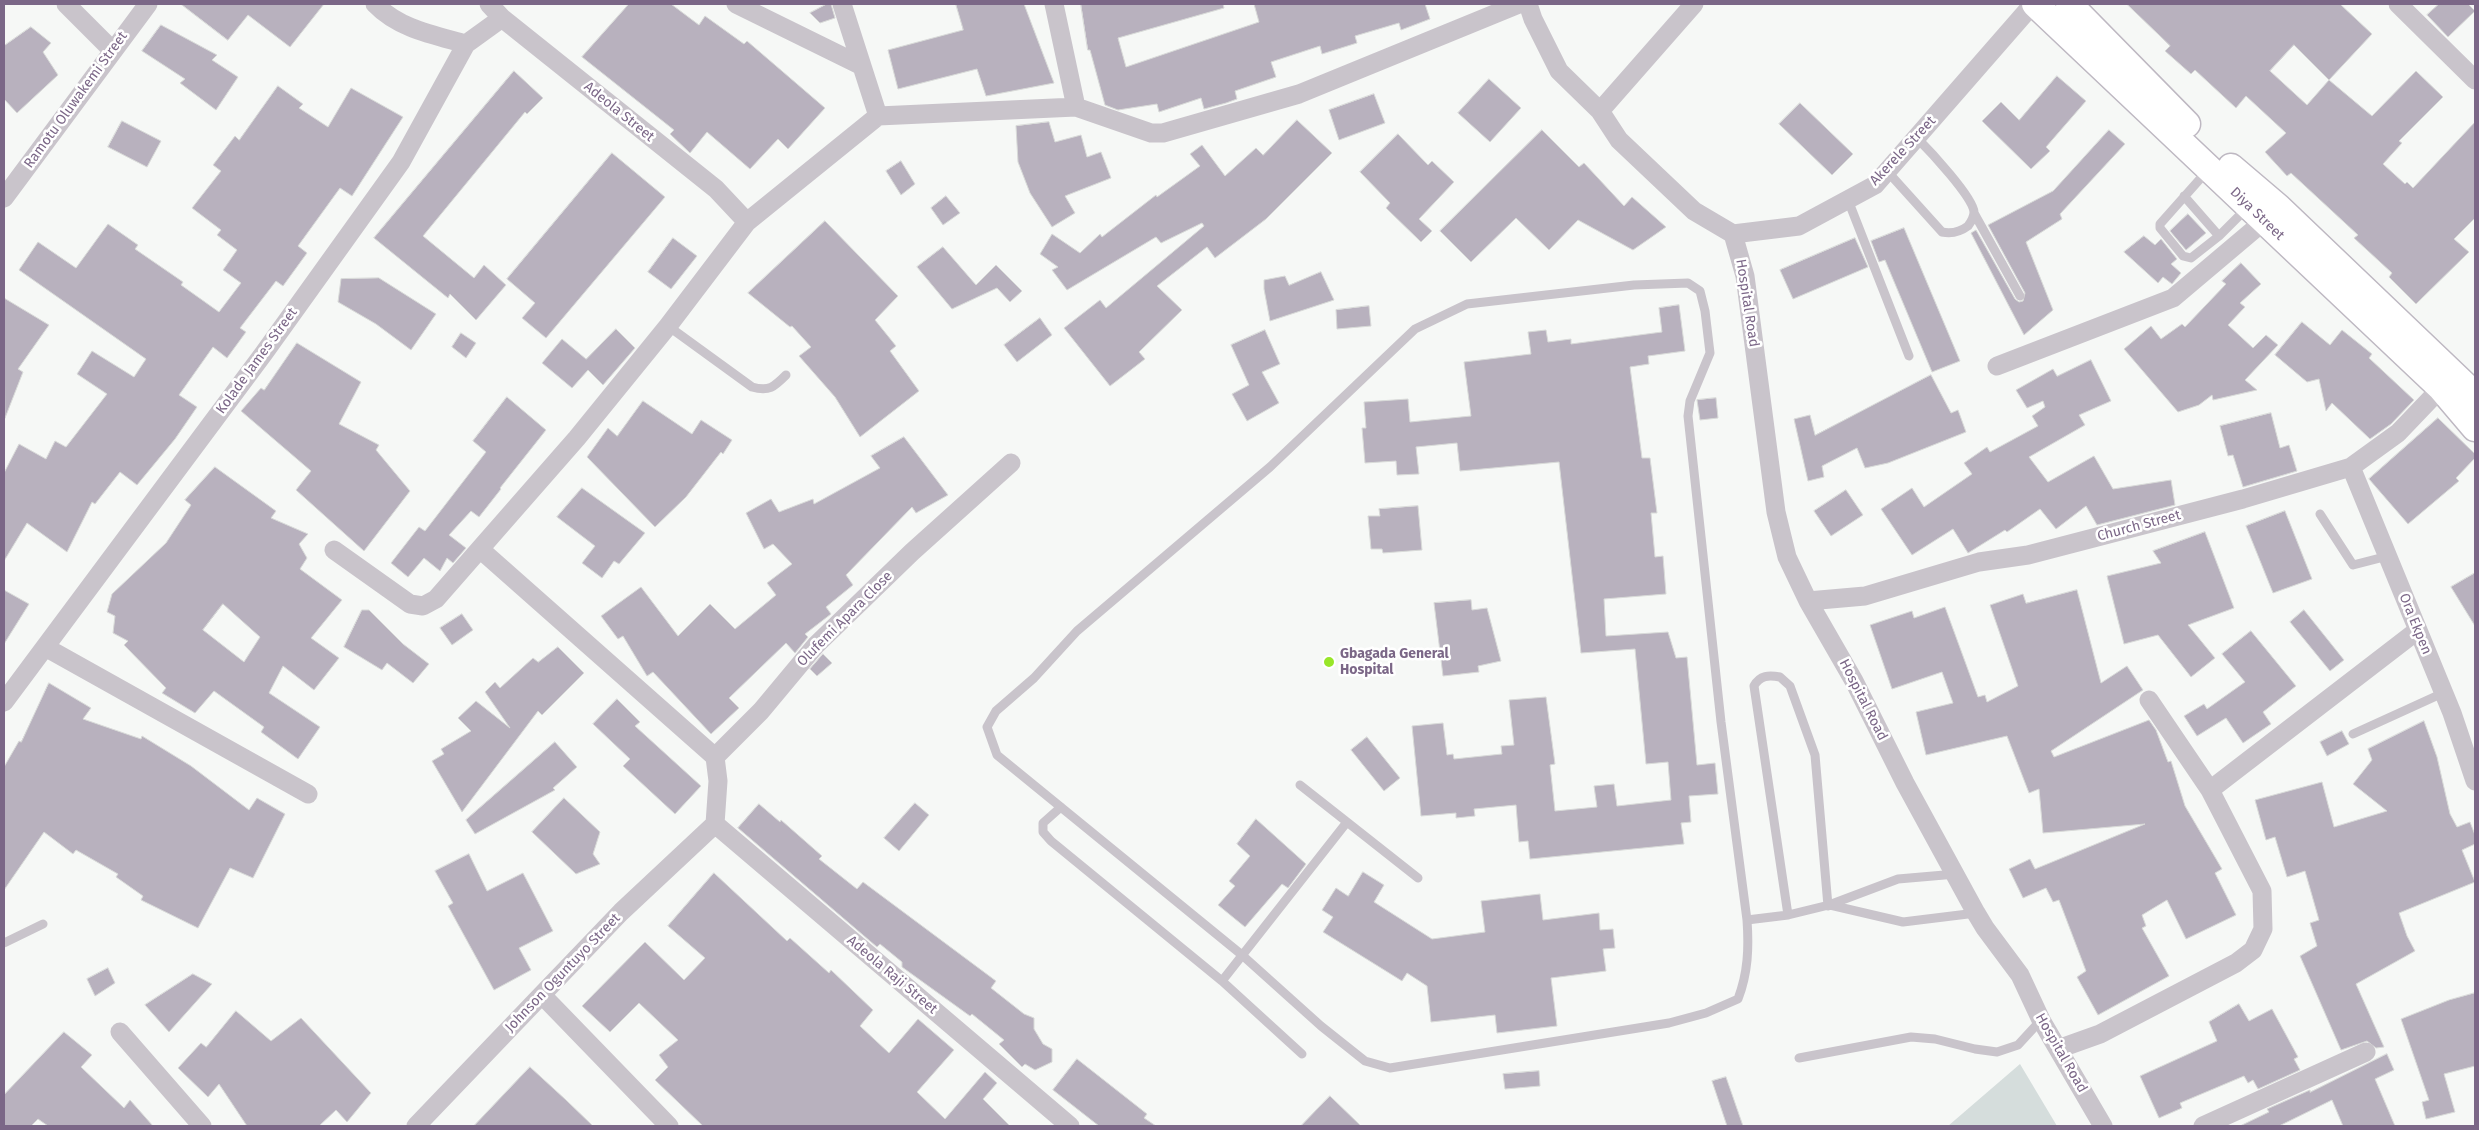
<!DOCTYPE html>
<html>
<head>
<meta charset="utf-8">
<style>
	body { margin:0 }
	#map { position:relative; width:2479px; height:1130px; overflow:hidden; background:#f6f8f6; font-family:"Fira Sans",sans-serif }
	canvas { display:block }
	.frame { position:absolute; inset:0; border:5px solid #7b6787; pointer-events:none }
</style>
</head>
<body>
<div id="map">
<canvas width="2479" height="1130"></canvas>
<div class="frame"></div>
</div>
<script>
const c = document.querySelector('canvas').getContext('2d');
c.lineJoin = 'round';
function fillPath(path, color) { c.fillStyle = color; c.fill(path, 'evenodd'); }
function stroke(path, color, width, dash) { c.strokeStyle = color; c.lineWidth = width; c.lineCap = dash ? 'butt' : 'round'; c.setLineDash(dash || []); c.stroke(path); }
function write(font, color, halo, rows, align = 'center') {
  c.font = font + ' "Fira Sans",sans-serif'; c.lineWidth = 5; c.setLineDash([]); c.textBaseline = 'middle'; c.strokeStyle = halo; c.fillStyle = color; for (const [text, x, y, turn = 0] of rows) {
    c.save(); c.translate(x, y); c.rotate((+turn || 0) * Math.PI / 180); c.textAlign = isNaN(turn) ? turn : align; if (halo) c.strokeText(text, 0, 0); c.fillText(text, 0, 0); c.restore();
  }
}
const green = new Path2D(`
	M2020,1064l37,62h-109z`);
const building = new Path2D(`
	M181,4h143l-34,43 -42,-32 -20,25z
	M629,4h42l28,21 6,-9 39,28 3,-3 78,67 -37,41 -10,-10 -28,30 -43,-37 -17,21 -20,-19 4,-4 -92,-73z
	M827,4h4l4,14 -15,5 -10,-10z
	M956,4h68l30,79 -68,13 -9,-27 -79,20 -10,-39 75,-20z
	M1081,4h142l1,4 -106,30 8,29 133,-45 -5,-18h171l5,15 -29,11 -2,-7 -44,13 2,7 -35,11 -2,-8 -49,16 5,15 -41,14 2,8 -11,4 -22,6 -3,-11 -42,14 -2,-8 -39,6 -13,-5 -15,-55h-2z
	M2127,4h213l32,30 -43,46 43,36 44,-45 27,26 -44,44 3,2 -19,21 22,20 2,-2 6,6 62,-66v96l-21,21 15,13 -53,52 -27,-27 3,-4 -38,-35 4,-3 -67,-62 -4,3 -22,-24 21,-19 -40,-37 -10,12 -41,-38 -4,4 -26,-23 5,-5zM2294,45l35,35 -22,25 -37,-34z
	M2439,4h29l7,7 -27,26 -21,-22z
	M161,25l56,30 -5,5 26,17 -22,33 -36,-27 5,-4 -43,-28z
	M31,27l20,16 -8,9 15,23 -41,38 -13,-14v-53z
	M514,71l29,27 -16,16 -2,-2 -102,124 51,42 10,-13 22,20 -30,35 -26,-26 -2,4 -74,-60z
	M2057,76l29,25 -40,46 4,4 -19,18 -49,-48 19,-19 18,18z
	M1489,79l32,29 -31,34 -32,-29z
	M278,86l25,18 -4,4 29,19 23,-39 52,29 -51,79 -12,-8 -42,58 9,7 -24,33 -7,-5 -36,47 6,4 -19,26 -14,-11 -34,48 18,12 -22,32 -38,46 -17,-13 -25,32 -3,-2 -25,50 -40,-29 -23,38v-88l15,-29 27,15 9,-18 11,6 41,-53 -30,-20 15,-23 42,26 12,-18 -127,-89 19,-28 38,26 32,-44 30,21 -3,4 48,33 -2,3 38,27 22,-29 -18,-13 14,-20 -20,-15 4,-5 -29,-22 29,-37 -8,-6 22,-29 4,4z
	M1374,94l11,29 -46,17 -10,-30z
	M1800,103l53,51 -21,21 -53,-51z
	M1297,120l35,33 -66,66 -51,39 -8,-11 -50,39 25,24 -43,42 6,7 -35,27 -46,-58 36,-28 6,8 98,-82 -2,-3 -41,20 -5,-6 -89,53 -15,-20 6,-3 -18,-13 12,-20 28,19 20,-19 2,3 54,-42 1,2 43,-31 -10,-12 12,-9 23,31 31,-28 7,7z
	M122,121l39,20 -14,26 -39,-20z
	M1049,122l6,20 26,-7 6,22 14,-5 10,26 -46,18 10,17 -23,14 -22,-34 -12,-31 -2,-36z
	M1542,130l37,37 5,-4 40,43 8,-9 34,30 -33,23 -55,-30 -29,30 -33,-32 -45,44 -31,-31z
	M2109,130l16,14 -65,70 2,5 -36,23 27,68 -29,25 -53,-102 5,-3 39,69 4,3 4,-1 2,-8 -37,-68 65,-34z
	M1398,134l30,31 4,-4 22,21 -35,37 13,12 -11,11 -35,-34 4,-5 -30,-31z
	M612,153l53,44 -119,141 -24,-20 13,-15 -28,-24z
	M901,161l14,23 -14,11 -15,-24z
	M946,196l14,17 -17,12 -12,-17z
	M2188,214l18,19 -20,17 -16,-19z
	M825,221l73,75 -23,24 21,26 -6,5 29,40 -59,46 -25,-40 -36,-41 12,-9 -19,-21 -2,1 -42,-34z
	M1904,228l56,133 -28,11 -47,-112 -6,2 -8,-21z
	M2144,236l11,9 6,-6 16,20 -6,5 10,9 -9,11 -9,-7 -5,6 -34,-31z
	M673,238l24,18 -26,33 -23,-17z
	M1855,238l13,29 -75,32 -13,-29z
	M943,247l33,38 20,-20 26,26 -12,11 -13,-14 -45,21 -35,-42z
	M2241,263l20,21 -21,19 5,4 -17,18 25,23 13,-13 12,10 -33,35 12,10 -44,10 -1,-5 -13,10 -21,7 -54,-63 27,-23 10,13 21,-15 3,3 41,-43 -4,-3z
	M1321,272l13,28 -64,21 -6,-32v-9l21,-4 4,9z
	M379,278l57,36 -25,36 -35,-26 -38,-22 3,-23z
	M4,298l45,27 -31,44 5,3 -18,46z
	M1679,305l6,46 -37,5 1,8 -19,3 12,91h8l7,55h-6l4,44 8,-1 3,38 -62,5 2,37 62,-4 8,26 11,-1 10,108 18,-2 3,31 -29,2 2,26 -10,1 3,21 -154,15 -2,-18 -9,1 -3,-37 -42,4 1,7 -19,2v-5l-35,3 -9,-90 31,-3 4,32 6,-1 1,5 48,-5 -1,-8 13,-1 -5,-45 37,-3 9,67 -5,1 5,46 42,-4 -3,-21 20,-2 3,22 54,-6 -3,-38 -22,2 -11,-115 -54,4 -22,-191 -99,9 -3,-28 -41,4 3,27 -22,1 -1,-14 -31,2 -3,-35h4l-2,-26 44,-3 2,23 61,-6 -7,-54 67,-8 -3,-22 18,-2 2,12 23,-3v5l91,-12 -3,-24z
	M1369,306l2,20 -34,3 -1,-19z
	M1040,318l12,17 -35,27 -13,-17z
	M2302,322l28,23 12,-15 30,24 -3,4 45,42 -23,24 -21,15 -38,-36 -6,8 -7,-32 -12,3 -32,-27z
	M616,329l19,19 -32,37 -15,-15 -16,18 -30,-25 20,-24 24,20z
	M1265,330l15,34 -18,8 17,31 -32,18 -15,-27 17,-9 -18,-40z
	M461,333l15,10 -10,15 -14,-11z
	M297,343l64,39 -22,42 40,21 -3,5 34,41 -46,60 -68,-61 15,-19 -70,-60 20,-23 3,2z
	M2091,360l20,41 -32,14 6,10 -56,32 19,25 46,-26 19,33 58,-9 4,25 -78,20 -11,-19 -30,23 -16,-20 -33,23 -2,-2 -37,23 -15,-24 -41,26 -31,-46 31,-21 12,19 48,-33 -8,-11 23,-16 3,5 48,-26 -6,-10 13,-9 -2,-6 -16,7 -11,-18 37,-21 4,7z
	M1931,375l20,38 7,-3 8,22 -78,31 -23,5 -8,-20 -35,18 2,11 -16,4 -14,-62 16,-4 5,20z
	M507,397l39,33 -46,58 1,1 -22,28 -8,-6 -22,24 17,13 -13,15 -6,-5 -7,13 -16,-13 -16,19 -17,-14 28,-36 6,4 61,-79 -13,-11z
	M1716,398l2,20 -18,2 -3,-20z
	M643,401l49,33 9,-14 31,20 -9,14 -2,-2 -35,45 -31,30 -68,-70 21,-29 9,8z
	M2271,413l9,35 9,-3 8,26 -54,16 -10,-32 -5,1 -8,-30z
	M2438,418l37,36v4l-19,20 3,3 -51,43 -39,-45z
	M904,437l44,58 -32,18 -4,-6 -66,68 7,10 -27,22 5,7 -26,20 3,3 -13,16 -9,-10 -57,55 10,10 -28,26 -58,-62 -6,4 -24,-40 -5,3 -17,-23 40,-29 37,49 32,-32 25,25 41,-34 -9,-12 25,-19 -19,-20 -9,5 -18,-36 25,-14 8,13 34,-13 1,5 66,-36 -9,-12z
	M215,467l61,44 -5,7 37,16 -9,10 8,14 -7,11 42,31 -31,38 28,20 -25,32 -31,-24 -14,27 51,34 -22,32 -37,-27 3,-5 -50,-36 -19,22 -33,-20 4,-5 -42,-43 4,-4 -15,-8 2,-17 -8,-4 5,-18 54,-51 25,-38 -6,-5zM223,604l37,33 -16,25 -41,-32z
	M582,488l63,45 -26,31 -5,-3 -12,17 -20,-15 13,-17 -38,-29z
	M1846,490l17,25 -32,21 -17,-25z
	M1418,506l4,44 -39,3 -1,-4h-11l-3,-33h12l-1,-7z
	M2285,511l27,68 -39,14 -27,-67z
	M2205,532l29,76 -46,17 27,33 -24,19 -33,-42 -34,9 -17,-68 54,-13 -8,-12z
	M2475,573v53l-24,-39z
	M4,590l25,14 -25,40z
	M2077,590l24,93 26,-17 16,24 -92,61 3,6 95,-37 7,10 12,32 3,-1 14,45 37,63 -7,4 21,42 -50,24 -19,-39 -25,15 4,11 -4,2 27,48 -71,39 -21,-38 9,-6 -27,-71 -6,2 -7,-14 -23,10 -14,-29 21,-10 5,10 110,-45 -102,9 -4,-44 -10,4 -22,-57 -81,19 -10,-43 37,-9 -11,-31 -50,17 -22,-64 42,-14 2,7 31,-11 33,90 7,-2 2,7 31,-16 -28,-81 33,-11 3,9z
	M1471,600l1,10 15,-2 14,53 -23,5 1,6 -36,4 -9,-73z
	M362,610h7l34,34 26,20 -16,19 -26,-20 -5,7 -38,-23z
	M2304,610l40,50 -14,11 -40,-49z
	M462,614l11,16 -21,15 -12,-17z
	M2251,631l45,55 -33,26 8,12 -28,19 -17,-25 -29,18 -13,-20 20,-12 3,5 38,-27 -23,-28z
	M558,647l26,26 -42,42 -4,-4 -76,101 -30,-51 12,-7 -3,-5 30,-18 -13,-13 18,-17 34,27 -25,-36 10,-10 5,6 33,-30 5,4z
	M823,654l9,9 -15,13 -7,-7z
	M49,683l42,25 -8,11 58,20 1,-3 49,30 58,44 8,-12 28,16 -32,64 -23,-10 -32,60 -57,-28 2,-4 -27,-19 2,-3 -42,-24 -3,4 -29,-22 -40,58v-123l15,-26 2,1z
	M617,699l23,23 -5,4 66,60 -26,28 -52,-48 7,-7 -37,-35z
	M2424,721l13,36 13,57 7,13 13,-5 5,13v9l-13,6 13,32 -76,31 8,23 8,15 -59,33 28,63 -8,1 -9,-7 -26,9 -41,-94 17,-10 -7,-23 9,-3 -14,-49 -18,6 -12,-40 -9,3 -11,-40 67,-18 12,45 53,-16 -34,-27 19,-24 -4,-11z
	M2342,731l7,13 -22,12 -7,-14z
	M1367,737l33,41 -16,13 -33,-41z
	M555,742l22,25 -24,21 2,2 -80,44 -9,-14z
	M564,798l36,34 -7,22 7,10 -24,10 -44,-42z
	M915,803l14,12 -30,36 -15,-13z
	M759,804l21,18 1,-2 41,36 -3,3 38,30 6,-7 133,99 -5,7 33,26 10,4v11l9,15 9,5v13l-17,8 -10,-6 -3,3 -23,-23 5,-4 -32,-26 -2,2 -68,-49v-5l-22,-18 -3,3 -139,-119z
	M1256,819l50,45 -18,24 -6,-4 -37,43 -27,-22 17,-19 -6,-5 21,-25 -13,-12z
	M469,854l18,37 36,-18 30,58 -34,17 12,22 -37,20 -46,-84 5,-3 -18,-32z
	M1363,872l21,13 -10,17 58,37 53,-7 -4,-31 59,-7 3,26 56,-7 1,17 13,-1 2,19 -12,1 3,22 -55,7 6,48 -60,7 -2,-18 -64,7 -4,-36 -20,-13 -5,8 -79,-49 10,-15 -11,-7 14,-22 12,8z
	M714,873l73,68 3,-3 39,35 2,-3 42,40 -13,16 29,27 29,-34 36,31 -37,42 28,27 40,-47 12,11 -14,16 27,27h-307l-48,-46 13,-13 -9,-12 19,-15 -39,-37 -29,29 -28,-26 63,-64 39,38 21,-22 -37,-32z
	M108,968l7,15 -20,13 -8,-17z
	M193,974l19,10 -43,48 -24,-27z
	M2475,993v73l-31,8 11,38 -29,7 -4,-17 7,-2 -28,-81 48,-19z
	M2239,1004l10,17 23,-12 26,48 -4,2 6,11 -42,19 -5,-9 -5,3 -4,-7 -64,27 2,5 -23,10 -19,-42 77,-35 -8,-19z
	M236,1011l35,30 30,-23 70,75 -24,29 -11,-12 -17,16h-72l-28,-42 -11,13 -30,-29 23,-25 5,4z
	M64,1032l28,23 -11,12 43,41 6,-8 23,26h-105l-10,-7 -7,7h-27v-31z
	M2387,1054l7,16 -19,9 20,47h-52l-11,-26 -53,26h-39l29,-14 -2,-3 43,-19v2z
	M1077,1059l70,55 -3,4 12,8h-57l-46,-36z
	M530,1067l36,33 27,26h-119z
	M1539,1071l1,15 -35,3 -2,-15z
	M1726,1077l17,49h-16l-15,-45z
	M1330,1096l31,30h-60z`);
const lane = new Path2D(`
	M2208,170l-48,54v4l23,28 8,2 28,-22 28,-28
	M1887,171l55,61c10,2 18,0 26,-6 3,-4 6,-9 6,-14 -1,-15 -45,-62 -57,-74
	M2184,196l35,40
	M1848,200l61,156
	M1974,213l46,83
	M1688,283l12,8 5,20 5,42 -20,48 -2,15 33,306 26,198c2,28 1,53 -9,79l-32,14 -37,10 -279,45 -25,-7 -44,-35 -79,-71 -245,-200 -10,-28 9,-16 38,-33 43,-47 193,-164 145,-138 52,-25 167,-19z
	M668,326l84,61c17,5 22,0 34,-12
	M2320,514l33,51 35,-9
	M2353,734l90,-41
	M1061,807l-18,16v9l8,9 171,140 80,73
	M1347,822l71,56
	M1830,905l73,17 73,-9
	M1788,915l-34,-229c6,-11 15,-11 26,-9l10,9 25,69 13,151
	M1747,920l41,-5 41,-10 69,-26 58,-5
	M4,943l39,-19
	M1222,981l125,-159 -47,-37
	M1799,1058l112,-21 24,2 40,10 22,3 21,-7 23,-25`);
const street = new Path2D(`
	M66,4l46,46
	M375,4c24,25 59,31 91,40
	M489,4l13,14 214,171 31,33
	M736,4l124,61
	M842,4l36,112
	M1054,4l22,103
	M1528,4l5,15 26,52 41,40 19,29 75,71 39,23
	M2398,4l77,76
	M1600,111l94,-107
	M4,198l144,-194
	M1733,234l12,42 31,236 11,45 21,44 46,80 51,102 71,130 9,15 35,47 21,45 62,106
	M1733,234l66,-8 76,-41 158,-181
	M1997,366l176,-68 90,-76
	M2351,467l101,246 23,68
	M334,550l76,54 13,2 13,-7 141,-161 91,-112 79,-104 131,-106 198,-9 75,26h12l136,-39 220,-90
	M481,550l234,207
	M1808,601l57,-5 114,-34 49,-7 215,-56 108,-32 47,-34 43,-45
	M45,647l263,147
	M4,702l260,-349 137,-191 65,-118 36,-26
	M2210,790l208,-160
	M715,824l3,-43 -3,-24 46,-46 55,-66 96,-93 99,-89
	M715,824l355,302
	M542,995l127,131
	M120,1032l82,94
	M2058,1049l42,-15 136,-71 17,-13 10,-21 -1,-38 -52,-101 -61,-90
	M416,1126l205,-214 94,-88
	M2203,1126l163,-74`);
const secondary = new Path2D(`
	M2035,4l406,384 34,40
	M2069,4l118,120
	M2231,167l47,40 197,188`);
const markers = [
	[1329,662,6,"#98e629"]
];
const streetNames = [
	["Ramotu Oluwakemi Street",76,100,-54],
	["Adeola Street",619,112,39],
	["Akerele Street",1903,151,-47],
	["Diya Street",2257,214,44],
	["Hospital Road",1747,303,81],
	["Kolade James Street",257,361,-54],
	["Church Street",2139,526,-15],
	["Olufemi Apara Close",845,619,-45],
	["Ora Ekpen",2415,624,68],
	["Hospital Road",1863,700,63],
	["Johnson Oguntuyo Street",563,973,-46],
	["Adeola Raji Street",892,975,40],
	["Hospital Road",2061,1053,60]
];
const poiNames = [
	["Gbagada General",1340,654],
	["Hospital",1340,670]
];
fillPath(green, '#d5dddc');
fillPath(building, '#b8b1be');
stroke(building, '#d8dad8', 1);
stroke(secondary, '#beb8c2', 29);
stroke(lane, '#c9c4cb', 9);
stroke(street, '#c9c4cb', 19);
stroke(secondary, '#fff', 26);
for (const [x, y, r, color] of markers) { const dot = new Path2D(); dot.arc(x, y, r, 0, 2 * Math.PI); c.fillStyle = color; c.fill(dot); stroke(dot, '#fff', 2); }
write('14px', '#7b6787', '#fff', streetNames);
write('bold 14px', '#7b6787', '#fff', poiNames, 'left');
</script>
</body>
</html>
